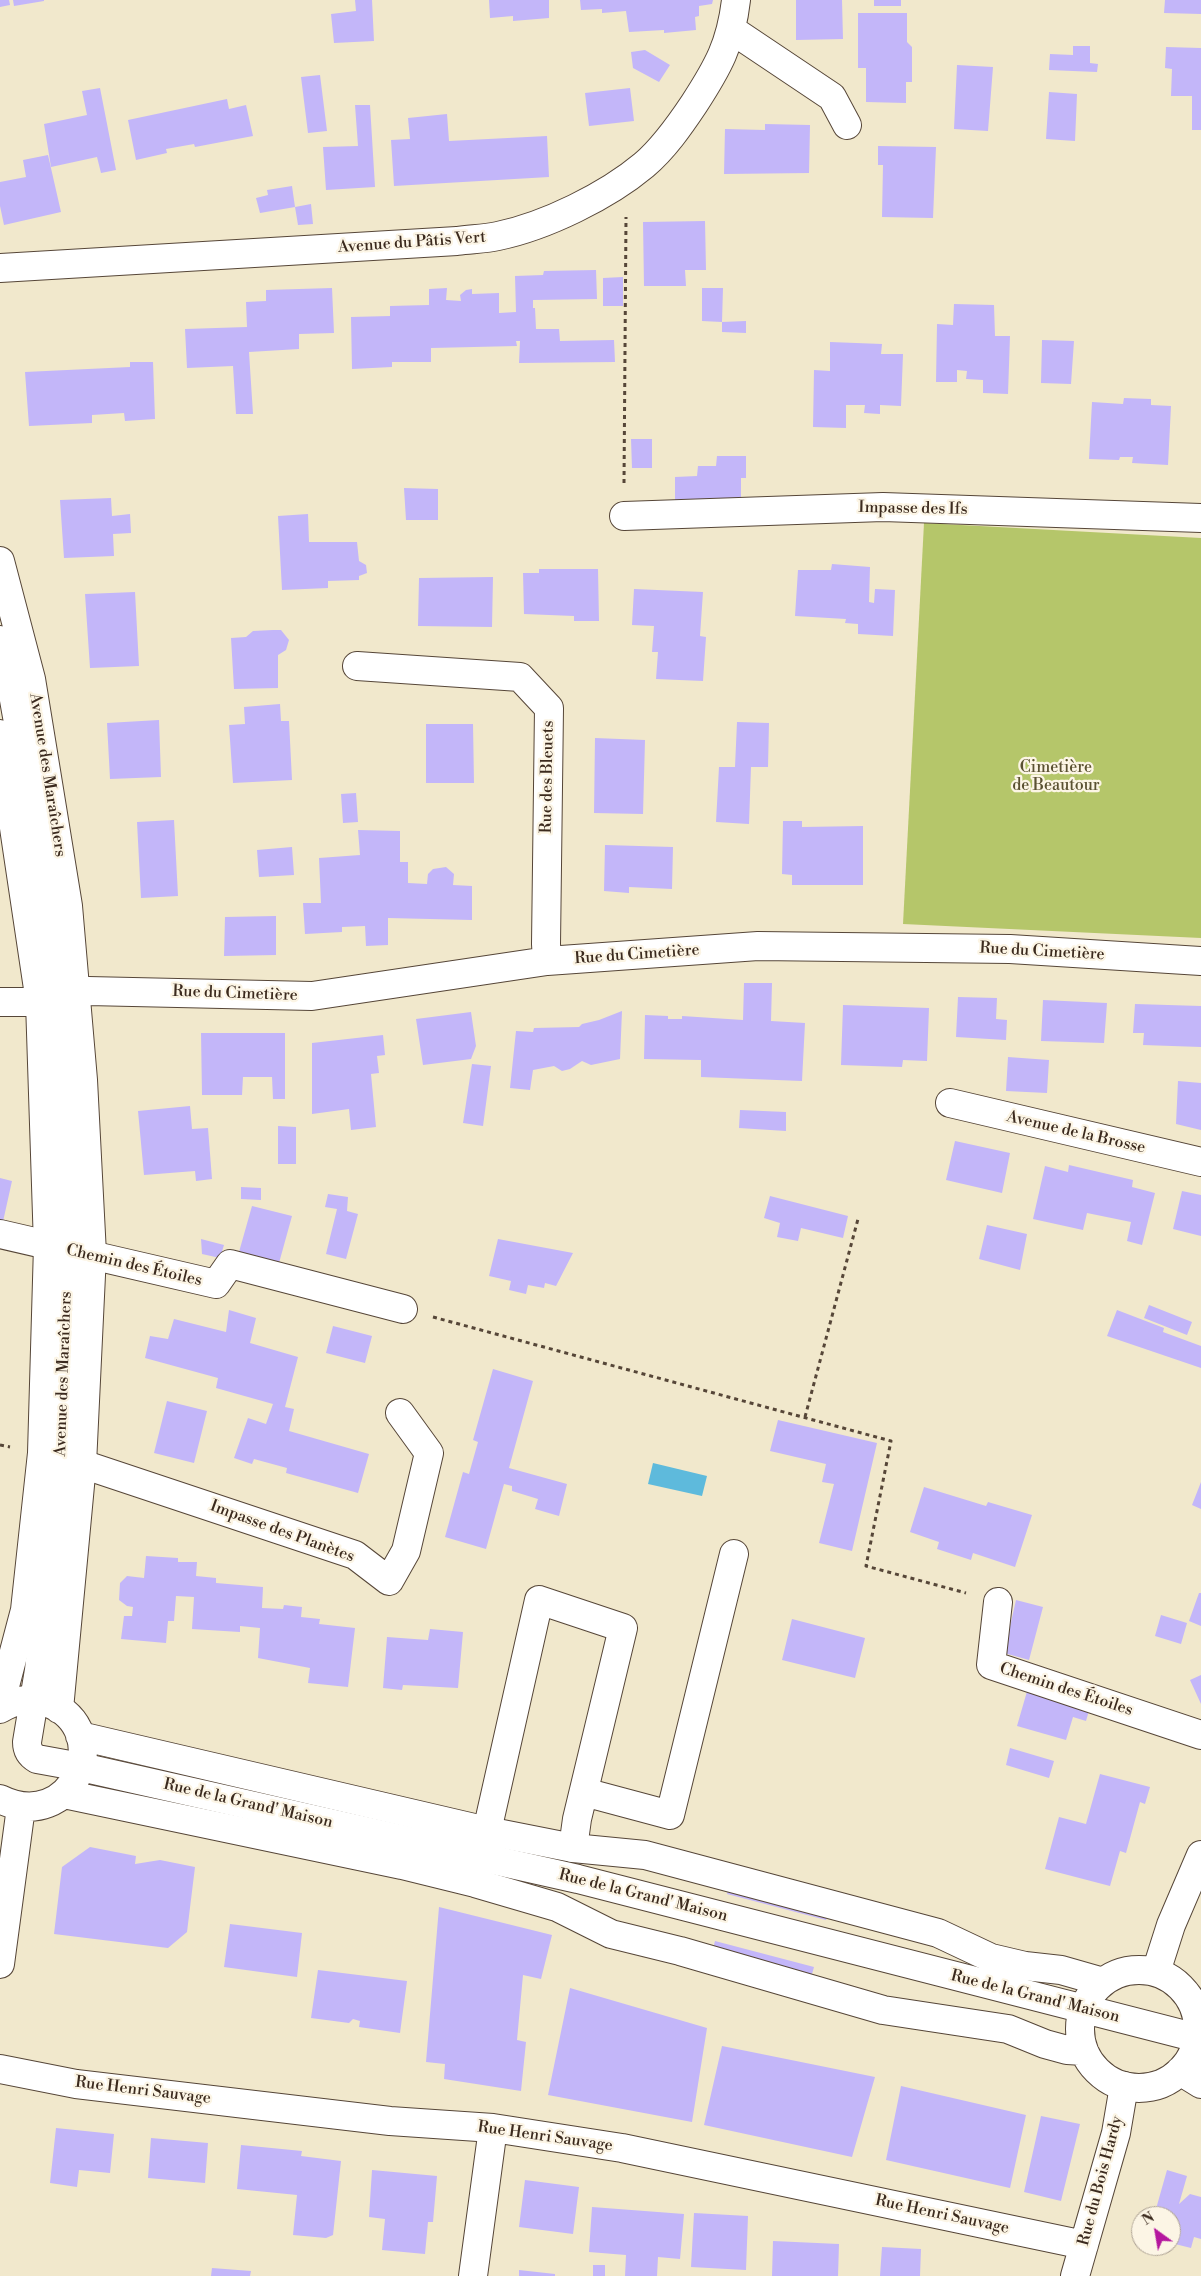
<!DOCTYPE html>
<html>
<head>
<meta charset="utf-8">
<style>
	body { margin:0 }
	#map { position:relative; width:1201px; height:2276px; overflow:hidden; background:#f1e8cc; font-family:"Libre Bodoni",serif }
	canvas { display:block }
	.north { position:absolute; left:1131px; top:2206px; width:50px; height:50px; box-sizing:border-box; background:#fcf5e5; border:1px solid #afa495; border-radius:50%; rotate:328deg; font-size:14px; font-weight:700; line-height:20px; text-align:center; color:#3b2a1e }
	.north::after { content:''; display:block; margin:auto; width:18px; height:22px; background:#b5179e; clip-path:polygon(50% 0,100% 100%,50% 72%,0 100%) }
</style>
</head>
<body>
<div id="map">
<canvas width="1201" height="2276"></canvas>
<div class="north">N</div>
</div>
<script>
const c = document.querySelector('canvas').getContext('2d');
c.lineJoin = 'round';
function fillPath(path, color) { c.fillStyle = color; c.fill(path, 'evenodd'); }
function stroke(path, color, width, dash) { c.strokeStyle = color; c.lineWidth = width; c.lineCap = dash ? 'butt' : 'round'; c.setLineDash(dash || []); c.stroke(path); }
function write(font, color, halo, rows, align = 'center') {
  c.font = font + ' "Libre Bodoni",serif'; c.lineWidth = 4.5; c.setLineDash([]); c.textBaseline = 'middle'; c.strokeStyle = halo; c.fillStyle = color; for (const [text, x, y, turn = 0] of rows) {
    c.save(); c.translate(x, y); c.rotate((+turn || 0) * Math.PI / 180); c.textAlign = isNaN(turn) ? turn : align; if (halo) c.strokeText(text, 0, 0); c.fillText(text, 0, 0); c.restore();
  }
}
const green = new Path2D(`
	M924,523l277,15v400l-298,-14z`);
const water = new Path2D(`
	M653,1463l54,13 -5,20 -54,-12z`);
const building = new Path2D(`
	M0,0h9l1,5 -10,2z
	M13,0h31v1l-30,5z
	M355,0h17l2,41 -40,2 -3,-29 25,-3z
	M489,0h60v18l-36,3v-5l-23,2z
	M580,0h133l-1,4 -13,2v10l-4,1 1,13 -32,3v-3l-35,2 -3,-21 -24,2v-4l-21,1z
	M796,0h46l1,39 -47,1z
	M874,0h27v6h-27z
	M1165,0h36v14l-37,-1z
	M858,13h49v29l5,5v35h-6v21l-40,-1v-34h-8z
	M1073,46h17v17l8,1 -1,8 -48,-2 1,-16 23,1z
	M1166,47l35,1v82h-9v-34h-21l1,-27 -7,-1z
	M645,50l25,15 -11,17 -26,-14 -2,-16z
	M957,65l36,2 -5,64 -34,-2z
	M320,75l7,56 -19,2 -7,-56z
	M100,88l16,82 -15,3 -4,-16 -46,10 -7,-43 43,-9 -5,-24z
	M630,88l4,33 -45,5 -4,-33z
	M1049,92l28,2 -2,47 -29,-2z
	M227,99l2,10 17,-4 7,31 -58,11 -1,-3 -28,5 1,4 -31,7 -8,-40z
	M355,105h15l5,82 -49,3 -3,-43 35,-1z
	M447,114l2,27 98,-5 2,41 -155,9 -3,-46 19,-1 -2,-21z
	M765,124l45,1 -1,48 -85,1 1,-45 40,1z
	M878,146l58,1 -3,71 -51,-1 1,-52h-5z
	M48,155l13,57 -57,13 -4,-19v-24l26,-5 -3,-17z
	M292,186l3,21 -35,6 -4,-15 12,-3 -1,-5z
	M311,204l2,20 -15,1 -3,-18z
	M705,221l1,49h-21l1,16h-42l-1,-64z
	M596,270l1,29 -64,1v8h2l1,21h23l1,12 54,-1 1,22 -96,1 1,-22h-4l1,5 -86,2v14h-39v5l-40,2 -1,-52 39,-1v-10l39,-1v-16l18,-1 -1,12 15,1 -1,-6 6,-5 6,-1v5l27,-1v20l17,-1 -1,-36 28,-1 1,-4z
	M623,277v29h-20v-28z
	M332,288l2,45 -35,1v15l-50,3 4,62h-17l-3,-48 -46,2 -2,-39 62,-2 -1,-25 20,-1v-11z
	M702,288h21l-1,34 24,-1v12l-24,-1v-10l-20,-1z
	M954,304l40,1 1,31h15l-2,58 -25,-1v-13l-17,-1 1,-8 -10,-1v12h-21l1,-58 16,1z
	M1042,340l32,1 -3,43 -30,-1z
	M830,342l52,2 -1,10h22l-2,52 -21,-1v9l-16,-1 1,-8h-19v23l-33,-1 1,-57 16,1z
	M130,362h23l2,57 -30,2 -1,-8 -32,2v8l-63,3 -4,-54 105,-5z
	M1124,398l27,1v6l20,1 -3,59 -36,-2 1,-6h-13l-1,3 -30,-1 3,-57 31,2z
	M631,439h21v29h-20z
	M717,456h29v22h-5v24h-66v-25l22,-1 1,-10h18z
	M404,488l34,1v31h-32z
	M111,498l1,18 18,-2 1,19 -18,1 1,22 -50,2 -4,-58z
	M308,514l1,28h48l2,19 7,4 1,8 -8,3v4l-31,1v7l-46,2 -4,-74z
	M832,564l38,3 -1,35 5,1 1,-14 20,1 -2,46 -35,-2v-10l-13,-1 1,-4 -51,-3 3,-46h33z
	M539,569h59l1,52h-25v-5l-50,-2 -1,-41h16z
	M493,577l-1,50 -74,-1 1,-48z
	M634,589l69,3 -3,44 6,1 -3,44 -47,-2 2,-27h-6l2,-26 -22,-1z
	M135,592l4,74 -49,2 -5,-74z
	M273,630h8l8,10 -3,10 -8,5v33l-44,1 -3,-51 15,-1 7,-6z
	M280,704l1,17h8l3,59 -59,3 -4,-58 16,-1 -1,-17z
	M159,720l2,57 -51,2 -3,-56z
	M737,722l32,1 -1,44h-17l-2,57 -33,-2 3,-55h16z
	M426,724h47l1,59h-48z
	M595,738l50,2 -2,74 -49,-1z
	M356,793l2,29 -15,1 -2,-29z
	M174,820l4,76 -37,2 -4,-76z
	M783,821h19v6l61,-1v59h-71v-10l-10,-1z
	M358,830l42,1v31h8v21l19,1 1,-10 5,-5 13,-2 8,7 -1,11 19,1v34l-84,-2v27l-22,1 -1,-20 -23,1v5l-37,2 -2,-31h18l-2,-45 41,-3z
	M605,845l68,2 -1,42 -43,-2v6l-25,-2z
	M292,847l2,28 -35,2 -2,-27z
	M276,916v39l-52,1 1,-39z
	M744,983h28l-1,38 34,2 -3,58 -101,-4v-17l-57,-1 1,-44 23,1v3h14v-3l61,4z
	M958,997l39,1 -1,21 11,1 -1,20 -50,-3z
	M1043,1000l64,3 -3,40 -63,-2z
	M1135,1004l66,2v41l-58,-2 1,-12h-11z
	M843,1005l86,3 -2,53 -24,-1 -1,7 -61,-2z
	M622,1011l-2,48 -29,6 -9,-4 -12,8 -8,2 -8,-5 -21,4 -3,20 -20,-2 6,-57 17,1 1,-4 45,-1 3,-3 17,-4z
	M471,1012l5,34 -5,13 -48,6 -7,-46z
	M201,1033h84v66h-12l-1,-22h-29l-1,18h-40z
	M383,1035l2,20 -8,1 2,17 -8,1 5,53 -25,3 -2,-21 -37,5v-71z
	M1008,1057l41,3 -2,33 -41,-2z
	M472,1064l19,2 -8,60 -20,-3z
	M1178,1081l23,2v47l-25,-6z
	M190,1106l2,23 16,-1 4,51 -16,2 -1,-10 -51,4 -6,-64z
	M740,1110l46,2v19l-47,-3z
	M278,1126l18,1v37h-18z
	M955,1141l55,12 -8,40 -56,-13z
	M1069,1165l64,15 -1,7 23,6 -13,52 -15,-4 4,-19 -44,-9 -4,17 -50,-11 12,-53 23,6z
	M0,1178l12,3 -10,45 -2,-1z
	M241,1187l20,1v12l-20,-1z
	M1182,1191l19,4v41l-28,-7z
	M328,1194l20,3 -1,14 11,3 -12,45 -20,-5 11,-45 -12,-2z
	M770,1196l78,20 -5,22 -42,-10 -3,13 -21,-4 3,-14 -16,-5z
	M252,1206l40,10 -13,47 -40,-11z
	M987,1225l40,9 -7,36 -41,-11z
	M201,1239l23,6 -4,13 -18,-4z
	M498,1239l75,14 -17,33 -11,-3 -1,5 -16,-3 -2,9 -17,-4 2,-9 -22,-5z
	M1149,1305l43,17 -5,13 -43,-17z
	M229,1310l27,8 -6,25 48,14 -13,50 9,2 -5,22 80,23 -11,39 -72,-20 1,-5 -33,-9 -2,5 -18,-6 14,-40 18,6 7,-20 -57,-16 2,-10 -73,-20 5,-22 18,3 6,-20 52,13z
	M1117,1310l47,18 -1,4 38,14v22l-94,-32z
	M333,1326l39,10 -7,27 -39,-10z
	M493,1369l40,12 -24,87 58,16 -8,32 -24,-7 3,-10 -26,-8v-5l-8,-2 -18,65 -41,-12 18,-65 6,2 9,-32 -5,-2z
	M167,1401l40,10 -13,52 -40,-10z
	M778,1420l99,23 -25,108 -33,-8 15,-59 -12,-2 4,-18 -56,-13z
	M1201,1482v27l-9,-4z
	M924,1487l62,19 2,-4 44,13 -17,52 -42,-14 -2,7 -34,-11 2,-7 -29,-10z
	M146,1556l32,2v4h19l-1,14 20,2v5l47,4 -1,21 21,1 1,-4 18,2 -1,10 19,2 -1,5 36,4 -7,59 -40,-4 2,-15 -52,-10 2,-30 -20,-2v6l-48,-3 2,-32 -18,-1 -2,25h-6l-2,22 -45,-4 3,-23h8l1,-9 -6,-1 -8,-6 1,-17 7,-7 17,2z
	M1199,1593h2v33l-12,-5z
	M1016,1600l27,7 -14,53 -25,-7z
	M1161,1615l26,8 -6,21 -26,-8z
	M792,1619l73,19 -10,40 -73,-18z
	M430,1629l33,3 -5,56 -55,-3 -1,5 -19,-2 4,-51 41,3z
	M1201,1675v29l-11,-24z
	M1028,1688l62,19 -4,14 -13,-4 -7,23 -49,-14z
	M1010,1748l44,13 -5,17 -43,-13z
	M1100,1774l50,13 -5,17 -5,-2 -14,51 -6,-2 -10,35 -65,-17 14,-52 27,7z
	M90,1847l46,9 -1,8 25,-4 35,7 -8,65 -19,16 -114,-14 8,-67z
	M729,1886l100,26 -3,8 -99,-26z
	M439,1907l113,28 -11,44 -18,-4 -6,65 9,2 -5,49 -77,-12 1,-15 -19,-2z
	M230,1924l72,9 -5,44 -73,-10z
	M715,1941l99,26 -2,7 -99,-25z
	M318,1970l89,11 -7,52 -41,-6 1,-6 -7,-2 -4,4 -38,-5z
	M570,1988l137,40 -15,94 -144,-27z
	M722,2046l153,31 -23,80 -148,-32z
	M901,2086l125,29 -16,73 -124,-28z
	M1041,2116l39,8 -19,77 -37,-9z
	M56,2128l58,6 -4,39 -31,-3 -2,17 -27,-4z
	M151,2138l57,5 -3,40 -57,-5z
	M241,2145l61,6 -1,5 40,5 -8,74 -7,3 -33,-3 4,-40 -60,-6z
	M372,2170l65,6 -4,46h-5l-3,32 -43,-4 3,-31 -16,-2z
	M1167,2170l20,6 -8,28 11,-10 11,3v42l-7,-2 -3,11 -20,-5 3,-21 -3,-1v-5h-17z
	M525,2180l54,7 -6,47 -54,-7z
	M592,2207l92,7 -4,45 -22,-2 -1,19h-32l1,-21 -37,-3z
	M694,2213l54,3 -2,54 -55,-3z
	M773,2241l66,3 -1,32h-66z
	M882,2247l39,2 -1,27h-40z
	M593,2265h12v11h-12z
	M212,2268l39,3 -1,5h-39z
	M519,2270l36,4v2h-36z`);
const path = new Path2D(`
	M624,483l2,-266
	M433,1317l458,124 -25,125 100,27
	M805,1417l53,-198
	M0,1445l10,2`);
const minor = new Path2D(`
	M732,30l100,67 15,28
	M0,268l457,-27c14,-2 28,-2 41,-5 48,-10 109,-40 146,-71 20,-17 36,-40 50,-61 24,-37 37,-60 42,-104
	M624,516l259,-9 318,11
	M0,640l11,43 39,218 12,96 2,81 4,173 -3,169 -26,250 -12,72c0,8 3,13 10,17l44,8 497,112 623,160
	M357,666l163,11 29,31 -3,236 1,17
	M0,1002h40l48,-11 224,5 235,-35 211,-15 252,3 191,12
	M950,1103l251,59
	M0,1234l216,50 14,-20 173,45
	M82,1464l273,91 34,26 17,-30 23,-98 -29,-40
	M998,1602l-7,63 210,70
	M584,1792l86,23 64,-261
	M487,1831l52,-231 84,28 -46,191 -4,29
	M1156,1972l15,-47 30,-70
	M0,2069l76,15 314,37 103,7 129,20 462,97
	M473,2276l20,-148
	M1075,2276l41,-143 8,-47`);
const major = new Path2D(`
	M0,561l31,118 37,227 15,174 9,174 -10,210 -23,245
	M0,734l40,268 8,244 -6,207 -17,157 -25,95
	M0,1709c14,-9 32,-12 48,-6 70,28 24,132 -48,96
	M80,1736l407,95 86,17 72,7 293,78 53,25 34,8 36,4 42,12
	M64,1794l338,71 73,18 82,24 54,27 69,17 203,59 125,19 37,15 22,6 17,1
	M0,1964l21,-157
	M1080 2029a59 59 0 1 1 118 0a59 59 0 1 1-118 0Z
	M1180,2071l21,13`);
const streetNames = [
	["Avenue du Pâtis Vert",412,243,-4],
	["Impasse des Ifs",913,509,1],
	["Avenue des Maraîchers",47,775,81],
	["Rue des Bleuets",548,777,-89],
	["Rue du Cimetière",1042,952,3],
	["Rue du Cimetière",637,955,-4],
	["Rue du Cimetière",235,994,2],
	["Avenue de la Brosse",1076,1133,13],
	["Chemin des Étoiles",134,1266,13],
	["Avenue des Maraîchers",64,1374,-88],
	["Impasse des Planètes",282,1532,20],
	["Chemin des Étoiles",1066,1690,18],
	["Rue de la Grand' Maison",248,1804,13],
	["Rue de la Grand' Maison",643,1896,14],
	["Rue de la Grand' Maison",1035,1997,14],
	["Rue Henri Sauvage",143,2091,7],
	["Rue Henri Sauvage",545,2137,8],
	["Rue du Bois Hardy",1101,2181,-75],
	["Rue Henri Sauvage",942,2215,12]
];
const parkNames = [
	["Cimetière",1056,768],
	["de Beautour",1056,786]
];
fillPath(green, '#b5c66a');
fillPath(water, '#5ebadc');
fillPath(building, '#c3b6f9');
stroke(minor, '#564638', 30);
stroke(major, '#564638', 30);
stroke(path, '#564638', 3, [4, 4]);
stroke(minor, '#fff', 28);
stroke(major, '#fff', 28);
write('16px', '#3b2a1e', '#fcf5e5', streetNames);
write('16px', '#5a5131', '#fcf5e5', parkNames);
</script>
</body>
</html>
